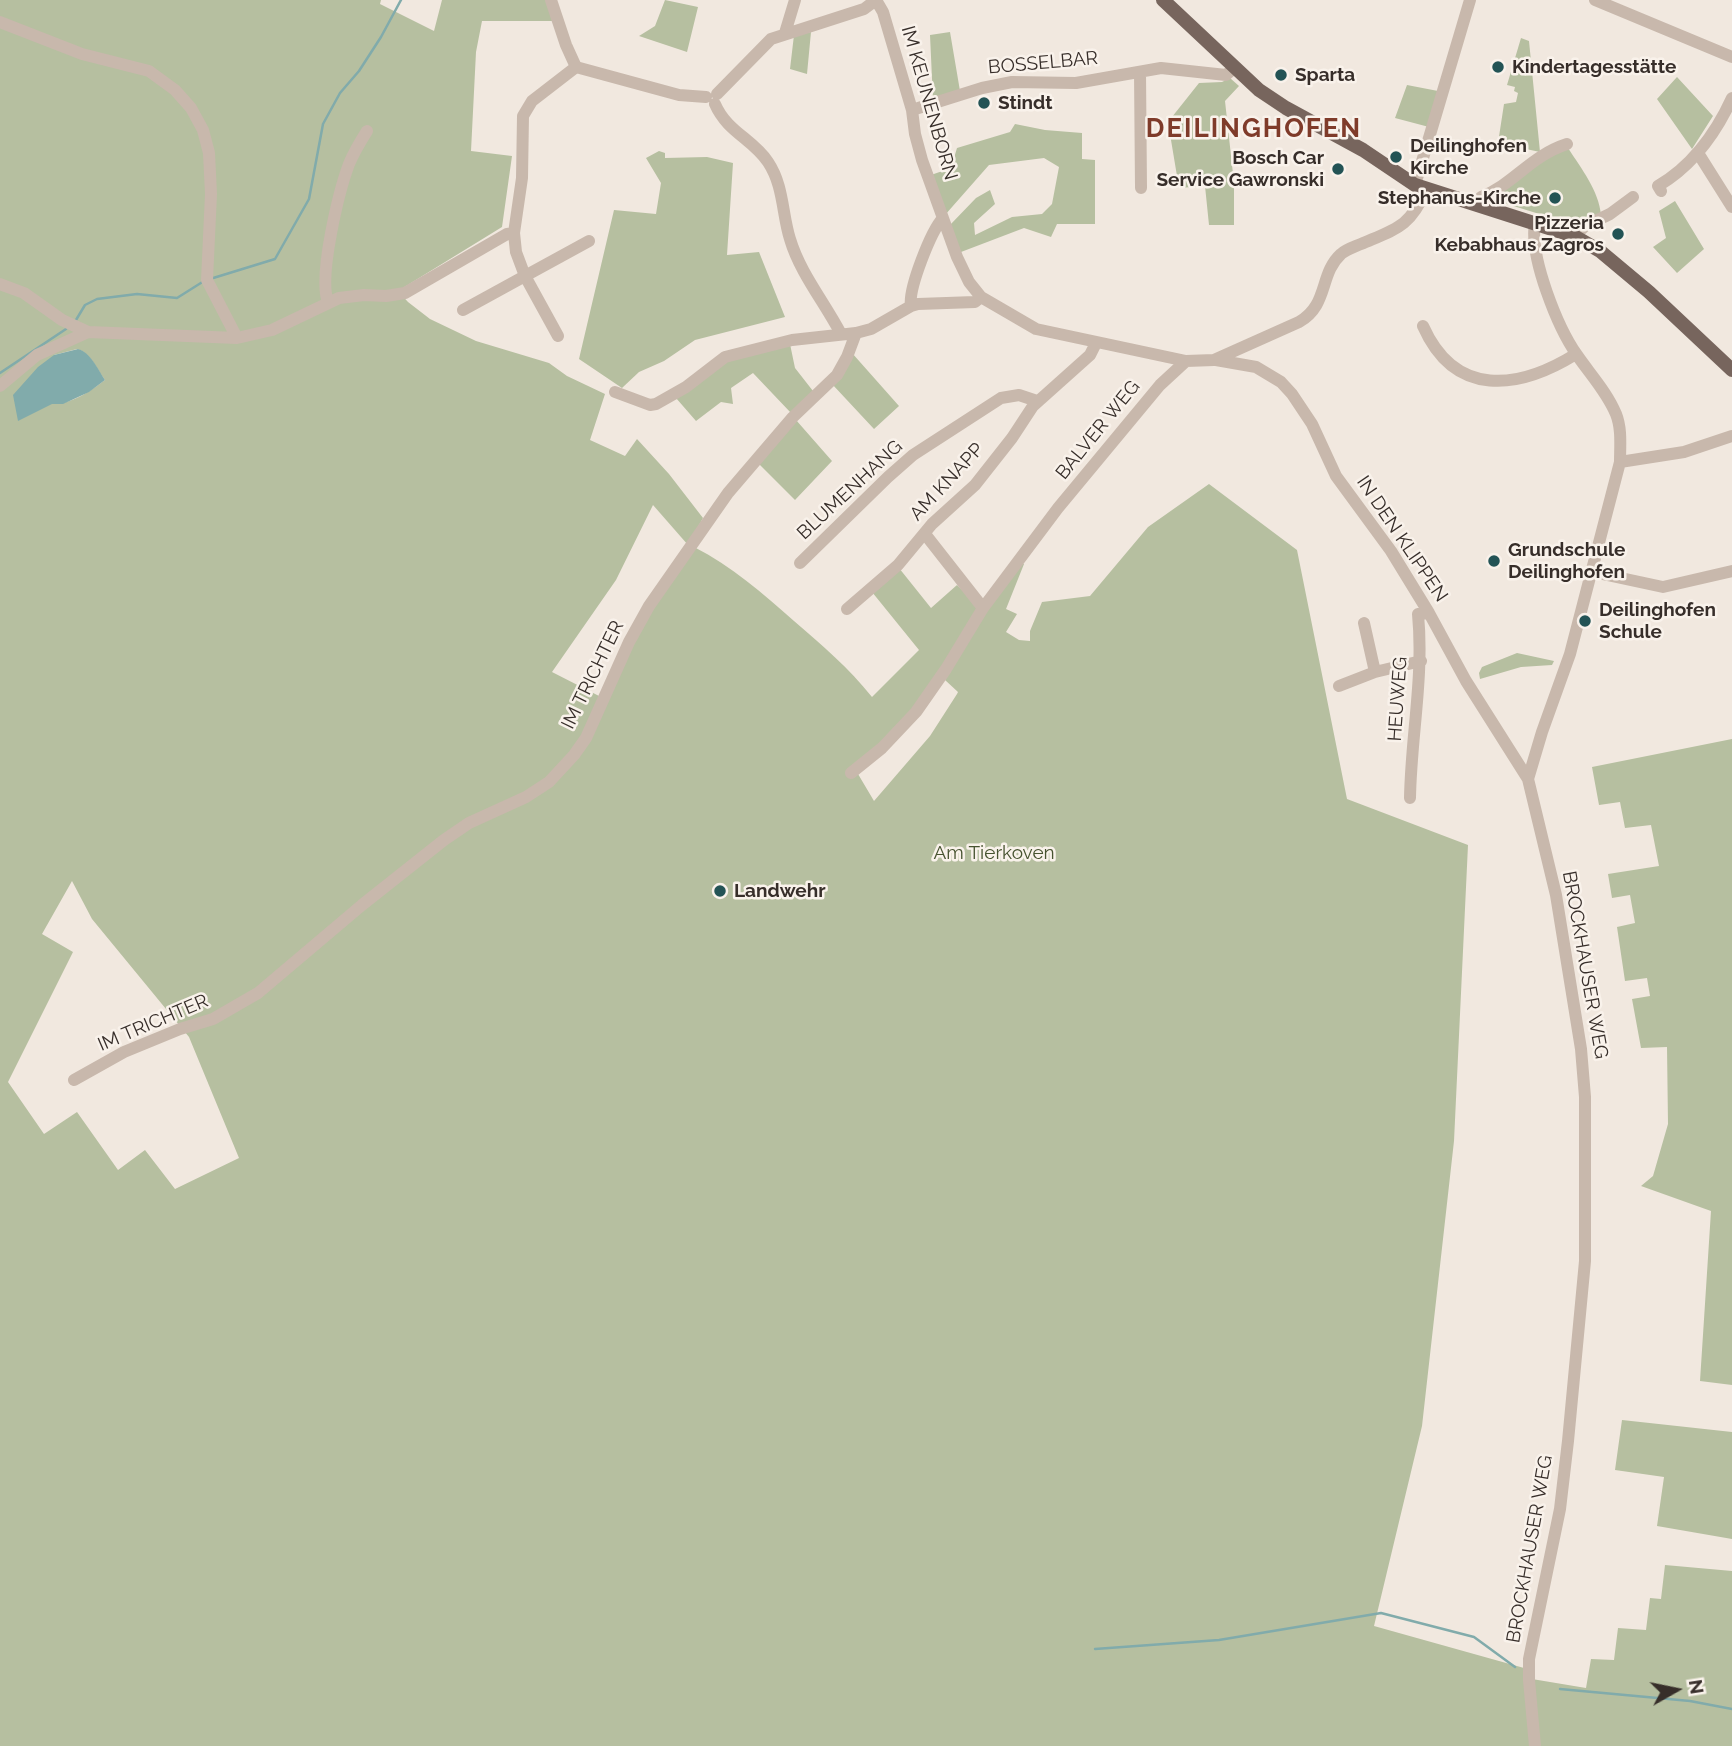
<!DOCTYPE html>
<html>
<head>
<meta charset="utf-8">
<style>
	body { margin:0 }
	#map { position:relative; width:1732px; height:1746px; overflow:hidden; background:#f1e8df; font-family:Raleway,sans-serif }
	canvas { display:block }
	.north { position:absolute; left:1641px; top:1655px; width:70px; height:70px; -webkit-text-stroke:5px #f9f2eb; paint-order:stroke; rotate:81deg; font-size:19px; font-weight:700; line-height:28px; text-align:center; color:#372e2a }
	.north::after { content:''; display:block; margin:auto; width:24px; height:32px; background:#372e2a; clip-path:polygon(50% 0,100% 100%,50% 72%,0 100%) }
</style>
</head>
<body>
<div id="map">
<canvas width="1732" height="1746"></canvas>
<div class="north">N</div>
</div>
<script>
const c = document.querySelector('canvas').getContext('2d');
c.lineJoin = 'round';
function fillPath(path, color) { c.fillStyle = color; c.fill(path, 'evenodd'); }
function stroke(path, color, width, dash) { c.strokeStyle = color; c.lineWidth = width; c.lineCap = dash ? 'butt' : 'round'; c.setLineDash(dash || []); c.stroke(path); }
function write(font, color, halo, rows, align = 'center') {
  c.font = font + ' Raleway,sans-serif'; c.lineWidth = 5; c.setLineDash([]); c.textBaseline = 'middle'; c.strokeStyle = halo; c.fillStyle = color; for (const [text, x, y, turn = 0] of rows) {
    c.save(); c.translate(x, y); c.rotate((+turn || 0) * Math.PI / 180); c.textAlign = isNaN(turn) ? turn : align; if (halo) c.strokeText(text, 0, 0); c.fillText(text, 0, 0); c.restore();
  }
}
const green = new Path2D(`
	M0,0h381l-1,4 54,27 8,-31h107l6,21h-73l-6,31 -5,99 41,5 -10,71 -104,64 10,11 22,17 46,22 73,22 18,13 38,18 -15,46 35,16 12,-17 32,35 34,44 -15,27 -35,-40 -37,75 -64,92 49,25 42,-90 51,-60c38,19 68,46 100,74 28,24 55,47 78,76l47,-47 -47,-58 27,-24 32,40 26,-23 24,23 -49,77 -74,89 16,27 56,-65 27,-42 1,-2 -13,-12 41,-72 34,-45 4,1 -18,45 11,5 -11,18 13,8 11,1v-10l12,-29 48,-6 58,-69 61,-43 88,66 50,249 121,46 -14,296 -32,285 -48,200 150,42 7,78h-1531zM77,349c13,3 20,20 28,31 -16,12 -33,24 -53,24l2,-49zM72,881l20,38 97,118 50,121 -64,31 -30,-39 -27,20 -41,-58 -33,22 -36,-52 65,-130 -31,-18z
	M665,0l33,7 -11,45 -48,-16 16,-10z
	M811,32l-4,42 -17,-5 4,-34z
	M950,32l10,59 -27,9 -3,-65z
	M1521,38l8,3 11,111 -42,-9 6,-39 12,-2 2,-9 -4,-2 1,-4 -8,-2z
	M1677,77l36,39 -21,33 -35,-50z
	M1230,78l9,8 -14,15 9,82v42h-25l-4,-39 -26,2 -11,-66 31,-39 23,-1z
	M1407,85l31,6 -9,36 -34,-9z
	M1015,124l30,6 37,3v26l13,1v64h-38l-6,13 -27,-9 -63,24 -11,-27 26,-27 14,-8 5,14 -21,19 1,12 37,-18 30,-3 10,-10 7,-37 -15,-9 -55,7 -44,50 -14,-40 20,-7 6,-20 53,-16z
	M1568,148c13,20 31,43 33,67l-39,6 -68,-21 2,-5 56,-41z
	M659,151l6,2v5l42,-1 26,6 -6,92 32,-3 26,65 -90,23 -31,21 -25,11 -17,16 -43,-29 35,-149 42,4 5,-31 -15,-25z
	M1675,201l29,48 -27,24 -24,-26 13,-9 -7,-27z
	M790,344l5,24 18,23 -22,22 -38,-40 -22,15 2,16 -12,-2 -25,19 -20,-23 49,-38z
	M852,353l47,53 -25,23 -42,-45z
	M796,420l36,41 -37,39 -37,-37z
	M1517,653l37,8 -2,4 -31,2 -41,12 -1,-6 3,-6z
	M1732,739v646l-32,-4 11,-170 -70,-25 12,-10 15,-52 -1,-77 -26,1 -9,-49 18,-3 -3,-18 -22,3 -8,-54 18,-4 -5,-28 -18,3 -4,-24 51,-8 -8,-41 -26,3 -5,-26 -21,3 -7,-38z
	M1622,1420l110,12v107l-75,-13 7,-49 -49,-7z
	M1665,1565l67,6v175h-193l-7,-67 54,9 5,-29 23,1 4,-32 28,2 4,-32 11,1z`);
const water = new Path2D(`
	M78,349c12,3 20,20 27,31l-16,12 -26,12h-11l-34,17 -5,-26 25,-28 16,-12z`);
const stream = new Path2D(`
	M210,279l65,-20 34,-60 14,-75 17,-31 19,-22 22,-34 20,-37
	M76,320l9,-15 12,-6 40,-5 40,4 27,-17
	M0,373l66,-44
	M1095,1649l124,-9 162,-27 93,24 41,30
	M1560,1689l130,12 42,8`);
const minor = new Path2D(`
	M876,0l7,12 29,98 3,24 7,26 35,97 12,25 12,15
	M1595,0l137,57
	M0,22l82,32 67,17 26,19 16,18 12,22 6,23 2,41 -4,86 30,58
	M785,33l10,-33
	M576,67l103,28 27,2
	M1140,72l1,116
	M717,94l54,-55 93,-30 12,-9
	M715,104c12,28 38,35 53,58 16,24 14,52 22,77 10,34 35,64 51,95
	M912,110l70,-22 30,-6 64,1 85,-15 65,7 8,-7
	M1698,153l34,54
	M1415,185l55,-185
	M1661,191l-3,-5c34,-20 58,-53 74,-88
	M1478,206l3,-9c33,-13 49,-41 86,-53
	M1574,236l11,-10 25,-12 23,-17
	M0,284l24,9 38,27 26,12 149,6 35,-8 67,-32 25,-3 22,1 19,-3 102,-59 7,-1
	M328,302c-10,-26 11,-111 21,-138 5,-12 11,-22 18,-33
	M911,306c-3,-17 20,-75 32,-88
	M463,310l62,-34 -9,-24 -2,-19 8,-55 1,-62 9,-15 44,-34 -10,-22 -15,-45
	M1423,326c32,72 95,64 153,28
	M558,336l-33,-60 64,-35
	M1216,360l40,7 25,15 11,12 20,30 24,52 55,75 38,62 37,68 62,98
	M0,386l37,-31 51,-23
	M615,392l35,13 6,-1 30,-17 39,-30 67,-17 64,-7 15,-4 40,-23 7,-2 57,-2 6,-5 55,32 150,32 28,-1 85,-38c30,-17 20,-48 42,-68 6,-5 13,-7 20,-10 35,-15 49,-17 65,-54
	M1620,462l64,-10 48,-16
	M925,534l58,74
	M800,563l88,-86 25,-22 88,-57 18,-3 18,6
	M1593,572l70,15 69,-16
	M847,609l51,-44 34,-41 43,-39 37,-47 21,-32 57,-51 6,-12
	M1364,623l11,49 46,-11
	M1339,686l36,-14
	M851,773l31,-25 34,-36 30,-43 37,-61 75,-100 102,-123 26,-24
	M1410,798c1,-62 14,-121 8,-184l11,-1
	M74,1080l50,-28 56,-23 33,-10 45,-26 104,-88 82,-65 25,-17 57,-26 23,-15 25,-27 12,-17 43,-96 20,-36 79,-113 65,-76 44,-42 10,-18 9,-24
	M1535,1746l-6,-66v-21l31,-150 8,-68 17,-180v-164l-4,-48 -25,-154 -28,-116 14,-47 28,-78 50,-192c0,-16 2,-33 -4,-48 -9,-22 -26,-40 -39,-59 -19,-27 -48,-98 -42,-132`);
const major = new Path2D(`
	M1163,0l96,90 27,18 77,42 52,35 159,51 26,15 49,41 83,78`);
const markers = [
	[1498,67,7,"#235355"],
	[1281,75,7,"#235355"],
	[984,103,7,"#235355"],
	[1396,157,7,"#235355"],
	[1338,169,7,"#235355"],
	[1555,198,7,"#235355"],
	[1618,234,7,"#235355"],
	[1494,561,7,"#235355"],
	[1585,621,7,"#235355"],
	[720,891,7,"#235355"]
];
const streetNames = [
	["BOSSELBAR",1043,63,-5],
	["IM KEUNENBORN",929,103,74],
	["BALVER WEG",1098,430,-51],
	["AM KNAPP",947,482,-47],
	["BLUMENHANG",850,490,-43],
	["IN DEN KLIPPEN",1402,539,56],
	["IM TRICHTER",593,675,-64],
	["HEUWEG",1398,699,-86],
	["BROCKHAUSER WEG",1585,965,80],
	["IM TRICHTER",153,1023,-23],
	["BROCKHAUSER WEG",1530,1549,-80]
];
const poiNames = [
	["Kindertagesstätte",1512,67],
	["Sparta",1295,75],
	["Stindt",998,103],
	["Deilinghofen",1410,146],
	["Kirche",1410,168],
	["Bosch Car",1324,158,"right"],
	["Service Gawronski",1324,180,"right"],
	["Stephanus-Kirche",1541,198,"right"],
	["Pizzeria",1604,223,"right"],
	["Kebabhaus Zagros",1604,245,"right"],
	["Grundschule",1508,550],
	["Deilinghofen",1508,572],
	["Deilinghofen",1599,610],
	["Schule",1599,632],
	["Landwehr",734,891]
];
const parkNames = [
	["Am Tierkoven",994,853]
];
const districtNames = [
	["DEILINGHOFEN",1254,129]
];
fillPath(green, '#b6bfa0');
fillPath(water, '#81abab');
stroke(stream, '#81abab', 2.5);
stroke(minor, '#c8b8ac', 12);
stroke(major, '#77655d', 14);
for (const [x, y, r, color] of markers) { const dot = new Path2D(); dot.arc(x, y, r, 0, 2 * Math.PI); c.fillStyle = color; c.fill(dot); stroke(dot, '#f9f2eb', 2.5); }
write('19px', '#372e2a', '#f9f2eb', streetNames);
write('bold 19px', '#372e2a', '#f9f2eb', poiNames, 'left');
write('19px', '#475330', '#f9f2eb', parkNames);
c.letterSpacing = '2px';
write('bold 26px', '#7f3b2a', '#f9f2eb', districtNames);
c.letterSpacing = '0px';
</script>
</body>
</html>
